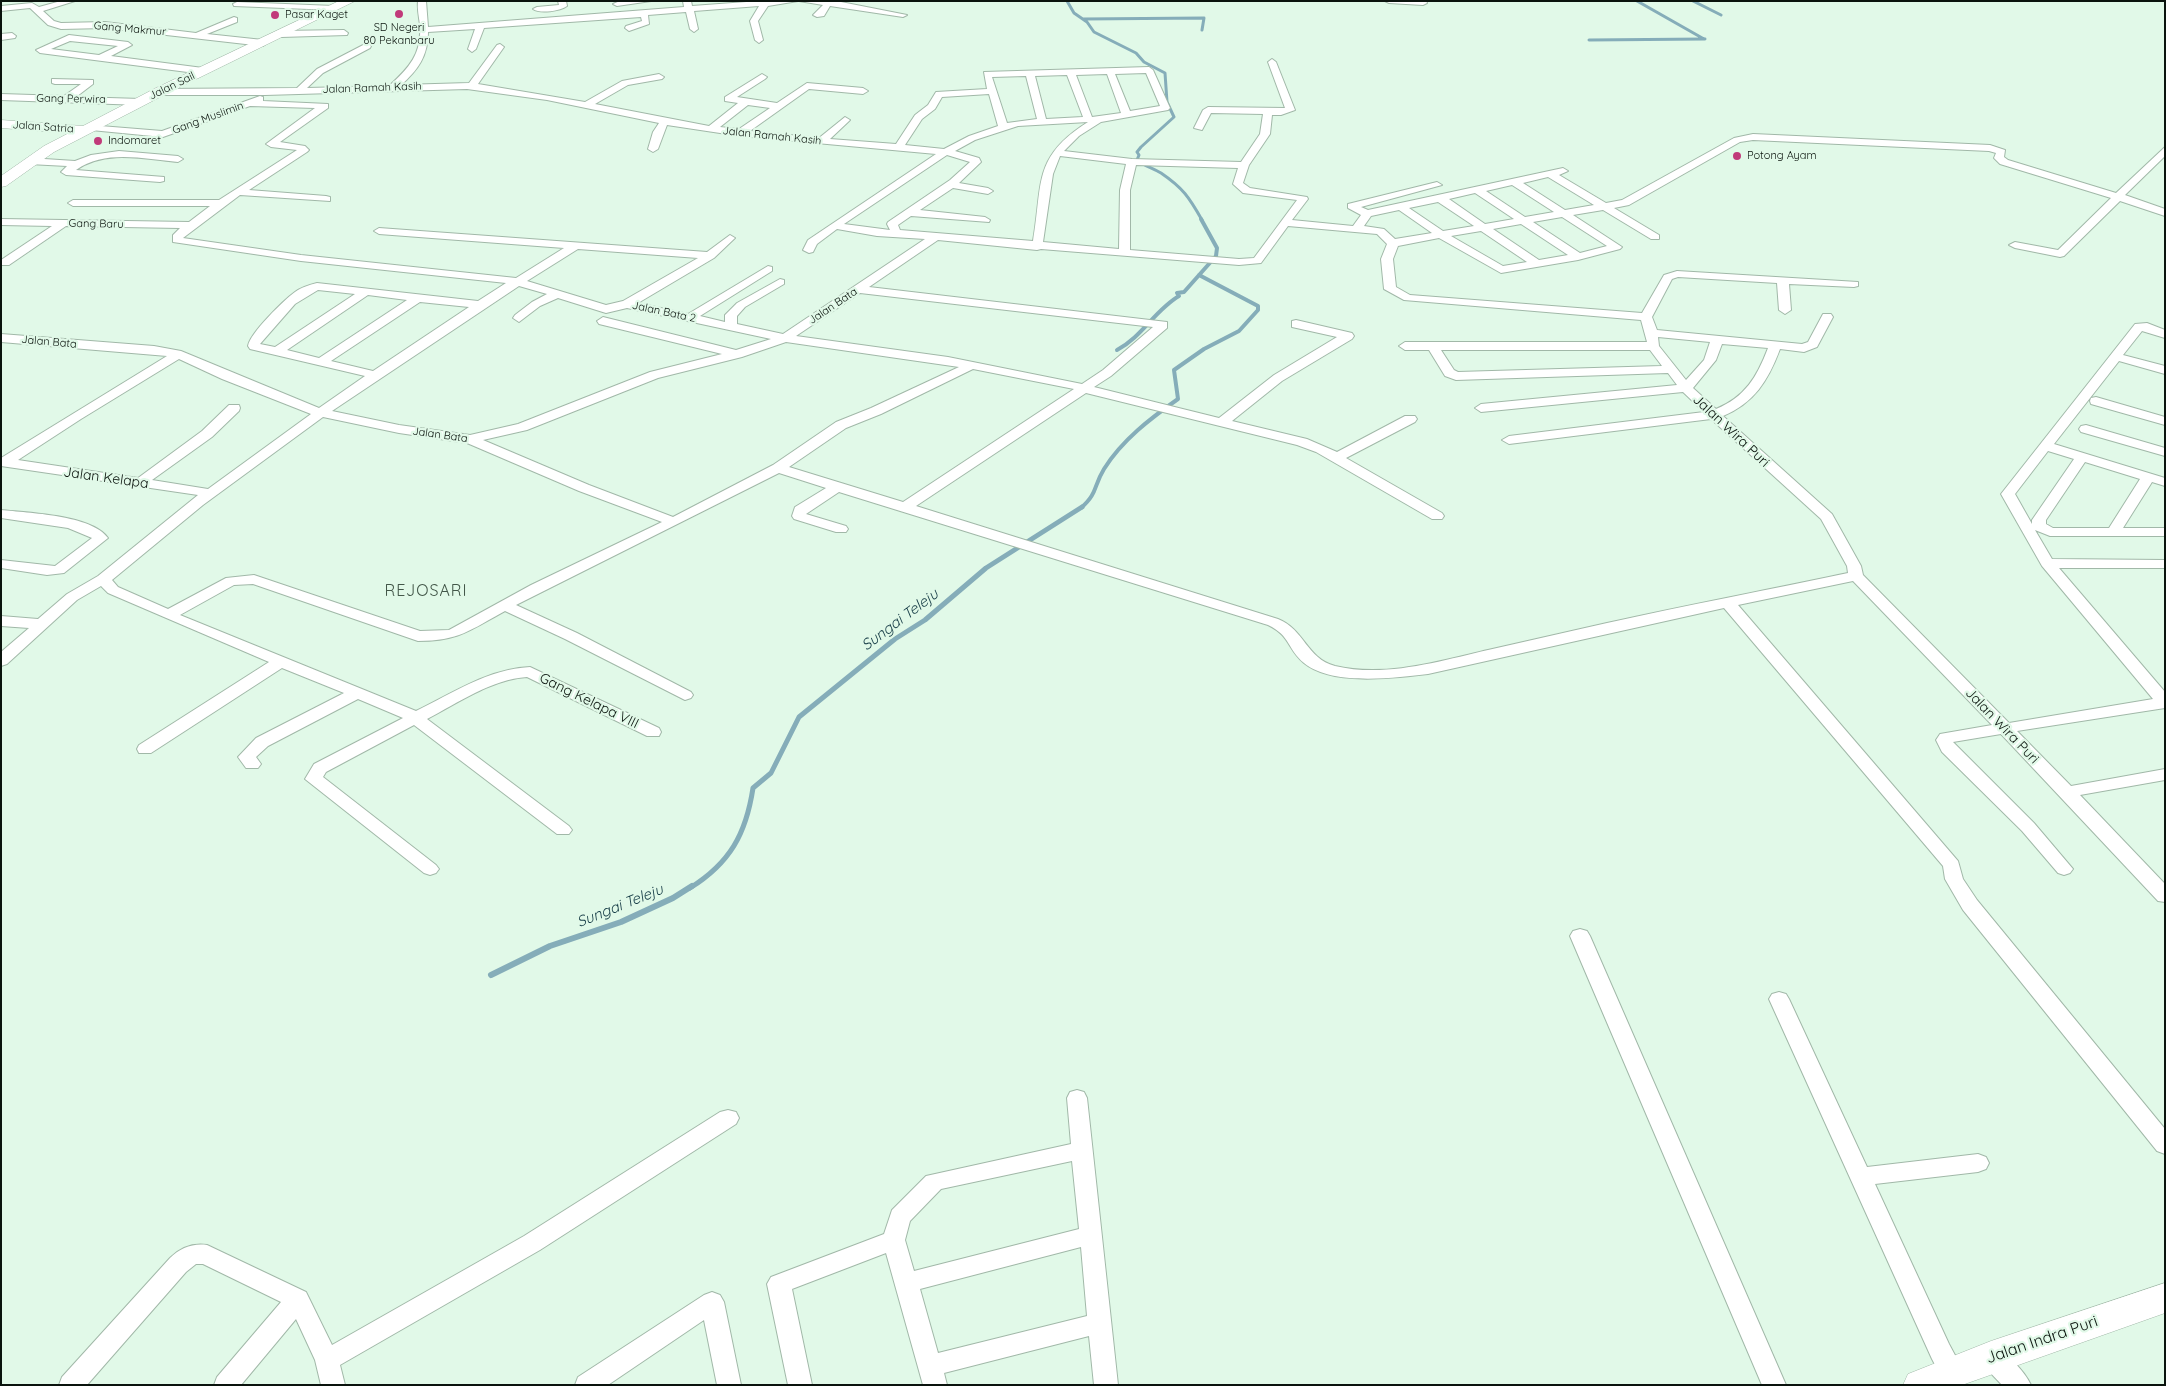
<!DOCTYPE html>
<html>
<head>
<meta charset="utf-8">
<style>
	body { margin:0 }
	#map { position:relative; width:2166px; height:1386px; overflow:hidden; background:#e1f9e8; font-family:Quicksand,sans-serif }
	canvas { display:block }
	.frame { position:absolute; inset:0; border:2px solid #0a130d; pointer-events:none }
</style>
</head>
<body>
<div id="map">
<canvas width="2166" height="1386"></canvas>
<div class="frame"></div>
</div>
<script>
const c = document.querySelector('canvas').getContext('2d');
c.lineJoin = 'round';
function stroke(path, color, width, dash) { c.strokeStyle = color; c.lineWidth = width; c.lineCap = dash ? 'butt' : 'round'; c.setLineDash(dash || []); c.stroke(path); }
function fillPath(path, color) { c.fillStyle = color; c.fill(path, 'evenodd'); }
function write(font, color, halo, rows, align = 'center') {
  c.font = font + ' Quicksand,sans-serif'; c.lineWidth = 4.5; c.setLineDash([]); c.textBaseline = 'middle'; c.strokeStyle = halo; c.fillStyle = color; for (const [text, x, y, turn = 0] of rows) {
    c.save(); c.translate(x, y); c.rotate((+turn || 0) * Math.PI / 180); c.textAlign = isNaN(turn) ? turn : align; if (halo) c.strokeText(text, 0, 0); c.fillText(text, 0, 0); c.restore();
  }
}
const streamFar3 = new Path2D(`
	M1067,1l7,12 13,9 7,10 42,21 8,9 21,11 2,29 7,15 -33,30 -4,5 2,3 -2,5c7,6 16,8 24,13 22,15 28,24 41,47
	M1637,1l67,38
	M1693,1l28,14
	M1083,19l121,-1 -2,12
	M1589,40l116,-1`);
const streamFar2 = new Path2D(`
	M1117,350c25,-13 38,-40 62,-54l-2,-3 7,-1 32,-36 1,-8 -16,-29
	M1081,508c17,-15 12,-21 23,-39 18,-29 47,-51 74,-70l-4,-29 30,-21 35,-18 19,-21v-4l-59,-31`);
const streamFar1 = new Path2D(`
	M690,888c40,-25 56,-54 63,-100l18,-15 28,-56 96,-78 30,-19 61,-52 96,-61`);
const stream = new Path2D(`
	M491,975l59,-29 71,-24 52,-24 19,-12`);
const street = new Path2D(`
	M61,1h14l-32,10 11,10 7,2 44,-1 91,11 38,-16 3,1v4l-30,12 56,6 4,3 -4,3 -158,-18 -44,1 -13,-4 -18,-17 -29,3v-5l31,-3 7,4z
	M418,1h8l2,26 256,-20 -1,-6h8l1,5 68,-5h38l-30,5 -10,15 5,19 -4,3 -4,-3 -5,-19 9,-15 -65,5 4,18 -4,3 -4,-3 -4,-17 -38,3 1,9 -20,7 -4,-3 1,-2 16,-5 -1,-4 -157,11 -8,21 -4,3 -4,-3 7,-20 -47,3c0,24 -10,38 -27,53l68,-2 28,-38 3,-1 4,3 -26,37 107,18 37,-21 37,-7 5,3 -2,2 -34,6 -33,19 114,22 29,-23 -13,-2v-4l37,-23 5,3 -2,2 -28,18 40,6 30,-20 56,5 5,3 -5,3 -54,-5 -59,42 69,7 26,-21 5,3 -2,2 -18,17 66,5 19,-29 13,-10 8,-13 51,-3 -3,-17 165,-5 4,3 17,38 -2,2 -67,12 -22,14 -15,15 68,8 109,3 19,-28 3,-20 -52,-1 -9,17 -8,-2 9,-18 5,-3 77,1 -17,-46 4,-3 4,3 19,48 -14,5h-9l-2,19 -21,31 -6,18 7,5 57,9 1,2 -16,21 61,6 8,-11 -13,-7v-4l89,-22 5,3 -81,22 7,3 195,-42 5,3 -9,4 47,28 16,-3 112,-62 19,-4 237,11 15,5 -1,7 4,3 108,33 49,-46v9l-40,39 40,14v7l-45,-15 -56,55 -4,1 -45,-9 -6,-3 6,-3 43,8 53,-52 -111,-34 -6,-6 2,-5 -7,-2 -236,-11 -13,2 -111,63 -15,3 45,27v4h-8l-48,-29 -30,5 49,32 -2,2 -42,11 -77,13 -62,-35 -41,8 -5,13 3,28 14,8 232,18 22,-38 13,-4 181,11v4l-4,1 -65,-3 2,26 -6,4 -6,-4 -2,-27 -99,-6 -6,2 -20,38 5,13 145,14 6,-2 15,-28h8l2,3 -16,30 -13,5 -24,-3c-12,32 -26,54 -57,67l109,98 29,52 2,9 146,148 144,-24 -111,-133 -41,-72 134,-170 12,-1 18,7v8l-23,-7 -19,24 42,11v8l-46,-13 -65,83 111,34v8l-13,-4 -29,46h42v8h-115l-15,-6 17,29 113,1v8h-106l106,124v16l-148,23 54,55 94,-17v11l-85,15 85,89v18l-7,-1 -157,-167 -48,8 81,81 39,46 -3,4 -6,2 -6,-2 -36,-42 -80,-79 -6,-12 4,-6 52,-9 -139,-144 -115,24 220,256 5,18 14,21 188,229v25l-8,-3 -194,-241 -18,-31 -2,-13 -219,-258 -296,66c-34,4 -96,12 -124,-11 -17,-14 -13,-27 -36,-38l-429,-133 -33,22 40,12 2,3 -2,3h-10l-42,-13 -2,-3 3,-9 31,-19 -47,-15 -263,132 61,28 114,59 2,3 -2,3 -6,2 -120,-61 -60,-28c-35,19 -46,30 -87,30l-165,-57 -19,1 -54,30 236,96c37,-18 72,-42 114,-44l129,61 2,4 -2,4h-12l-120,-59c-35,2 -69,26 -100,42l142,107 3,4 -3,4h-12l-143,-109 -88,47 -3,5 113,88 3,4 -3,4 -6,2 -6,-2 -119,-94 9,-15 89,-46 -45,-19 -90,47 -12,11 5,7 -3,4h-12l-8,-11 18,-19 88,-45 -62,-25 -131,85h-12l-2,-4 2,-4 130,-83 -161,-69 -7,-7 -24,14 -70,64 -6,2v-14l28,-24 -28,-2v-10l37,3 29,-25 31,-18 100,-81 -197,-29v-8l166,-102 -166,-14v-8l153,12 27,5 138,57 46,-32 -115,-27 -2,-3c2,-13 36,-46 47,-54 7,-5 14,-7 22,-9l161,18 28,-18 -205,-22 -128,-19v-7l7,-7 -114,-2 -57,39h-8v-5l51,-34 -51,-1v-6l188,3 21,-16h-137l-5,-3 5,-3h146l78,-50 -26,-3 -5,-3 49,-36 -65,-2 -87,31 -72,-7 -5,-3 2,-2 74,6 98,-35 3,1v4l65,3v4l-48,34 25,4 4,4 -2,2 -58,38 77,6 4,1v4l-90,-6 -57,43 118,17 215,23 48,-30 -185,-14 -5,-3 5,-3 328,24 23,-17 5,3 -21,20 -76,45 50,11 80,-48 4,1v4l-72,45 25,6v-7l12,-12 43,-24 4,1v4l-39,23 -8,9v8l46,10 142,-95 -48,-3 -40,-7 -20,15 -4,8 -4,1 -6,-3 5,-10 128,-86 -196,-18 -73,-11 -9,24 -5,3 -5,-3 5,-17 6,-9 -112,-23 -80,-11 -202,6h-106l-5,-3 5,-3 138,-1 20,-19 50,-26 4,3 -1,2 -47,25 -16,15 82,-2c20,-18 33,-32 31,-61 -1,-8 -3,-16 -2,-24zM1146,73l14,33 -30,5 -15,-37zM1107,74l14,39 -29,4 -16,-42zM1067,75l16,42 -37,2 -11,-43zM1026,76l11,43 -30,4 -15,-46zM989,94l9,32 -29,10 -25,13 -39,-4 17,-26 13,-10 7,-12zM748,105l22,3 -31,21 -19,-2zM1088,122c-56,35 -45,62 -55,119l-133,-11 -2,-5 13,-9 78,6 1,-2 -5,-3 -65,-7 33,-22 35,6 5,-3 -5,-3 -29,-5 22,-21 -2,-4 -24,-7 20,-11 43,-14zM947,155l23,7 -20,18 -62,42 -1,2 3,6 -46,-6zM1060,156l66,8 -6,26 -1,59 -76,-7 10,-68zM1136,165l102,3 -5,16 10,9 54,7 -43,58 -15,1 -109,-9v-60zM1548,177l46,28 -29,5 -42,-27zM1512,185l42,27 -29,5 -39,-26zM1475,193l39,26 -29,5 -36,-25zM1438,202l36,24 -31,5 -34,-23zM1399,210l33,23 -37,6 -11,-10 -20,-3 7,-10zM1562,217l45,29 -27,7 -47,-31zM1521,224l47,31 -29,5 -46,-31zM1288,226l89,8 10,10 -6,15 3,30 20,11 237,20 6,22h-242l-6,4 6,4h24l16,26 11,4 212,-7 9,12 -196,19 -6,4 6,4 202,-20 21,20 -195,24 -7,4 7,4 202,-25 110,100 26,47 1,7c-80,17 -161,32 -241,50 -40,9 -79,18 -119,27 -48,11 -103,28 -153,16 -29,-8 -30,-36 -57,-47l-362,-113 170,-113 211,52 19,7 116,67h10l2,-3 -2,-3 -96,-55 69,-36 2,-3 -2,-3h-10l-68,36 -30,-13 -75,-18 50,-40 70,-42 2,-3 -2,-3 -56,-13 -4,1v6l45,10 -63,38 -55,43 -125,-31 17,-11 56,-48v-6l-298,-35 69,-47 99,10 4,-1 198,16 22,-2zM1481,231l46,31 -24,4 -52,-30zM578,249l120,9 -75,43 -17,4 -79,-24zM519,286l28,8 -15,8 -17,13 -2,3 6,4 21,-16 18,-8 48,15 21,-5 144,31 -35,11 -133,-33 -6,4 2,3 123,30 -72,18 -132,52 -48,11 -71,-10 -67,-14zM318,290l37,4 -80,53 -15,-3 35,-40zM860,293l293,34 -50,43 -21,14 -134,-27 -152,-21zM368,295l39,5 -88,58 -32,-8zM420,302l49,5 -96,64 -42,-10zM1658,337l52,5 -6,18 -18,20 -27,-34zM786,342l173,25 -88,41 -35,14 -63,43 -100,52 -84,-32 -106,-45 44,-10 131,-52 84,-21zM1722,344l46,4c-11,29 -23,49 -52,61l-23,-21 23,-28zM1441,350h209l12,16 -204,6 -4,-2zM179,359l43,20 89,35 -103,75 -56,-9 60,-43 27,-26 1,-3 -1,-3h-10l-27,26 -64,47 -120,-18 63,-41zM973,369l101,20 -171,113 -114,-35 57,-39 35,-14zM323,417l76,16 68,10 112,48 83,31 -131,63 -82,45 -29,1 -166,-56 -28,3 -58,31 -50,-22 -6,-7 91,-75zM2048,451l26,8 -42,61v4l-17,-30zM2085,462l55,17 -31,49h-56l-7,-4v-4z
	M558,1h8l1,5c-7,5 -27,8 -34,3l4,-2 22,-2z
	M620,1h31l-34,5 -4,-2z
	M799,1l42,1 66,13 -4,2 -73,-11 -6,10 -7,1 -4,-2 10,-10z
	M1385,1h41l1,2 -4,2 -34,-2z
	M237,2l97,4 4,2 -4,2 -100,-4 -1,-2z
	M344,30l4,3 -1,2 -66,2 -4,-3 4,-3z
	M12,33l4,3 -1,2 -14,2v-6z
	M69,35l59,7 4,3 -21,11 92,12 4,3 -4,3 -163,-21 -4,-3zM70,41l48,5 -19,9 -48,-6z
	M52,79l41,1v4l-17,13 65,2 5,3 -5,3 -140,-5v-6l63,2 17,-12h-26l-3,-1z
	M119,151l59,5 5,3 -5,3c-33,-3 -73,-13 -102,8l88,7v4l-4,1 -94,-7 -5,-3 6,-6 -38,-2 -5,-3 5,-3 46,3 16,-6z
	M2096,397l69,20v8l-74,-21 -1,-3 1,-3z
	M2086,425l79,23v8l-84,-24 -2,-3 2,-3z
	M1,510c27,3 91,5 107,28l-44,35 -17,2 -46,-7v-8l54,6 37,-28 -24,-10 -67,-10z
	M1580,929l7,2 3,5 196,449h-24l-192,-449 3,-5z
	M1779,992l7,2 3,5 78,168 111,-13 8,3 3,6 -3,6 -8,3 -103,12 74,160 15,28 -3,8 -9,3 -9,-3 -11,-21 -163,-360 3,-5z
	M1077,1090l7,2 3,6 31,287h-24l-5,-49 -145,37 3,12h-24l-37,-132 -94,36 20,96h-24l-21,-101 4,-7 113,-43 8,-24 34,-34 145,-32 -4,-46 3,-6zM1072,1161l7,68 -165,42 -9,-31 5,-19 31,-32zM1081,1247l6,69 -149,37 -18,-64z
	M728,1110l8,2 3,6 -3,6 -196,126 -200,115 5,20h-24l-6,-25 -19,-41 -55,66h-27l3,-8 64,-75 -78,-38h-7l-10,8 -99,113h-28l3,-8 108,-119c10,-10 23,-15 37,-13l99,47 26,53 192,-109 196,-124z
	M712,1292l8,3 4,7 17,83h-24l-13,-65 -96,65h-33l3,-8 126,-82z
	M1991,1346c15,6 33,24 40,39h-29l-19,-20 -4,-8 4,-8z`);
const secondary = new Path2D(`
	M339,1h16l-191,94 -110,57 -48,34 -5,1v-11l43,-30 25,-13 -68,-5v-8l82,6 71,-37z
	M2165,1283v30l-203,72h-59l5,-11 83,-33z`);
const markers = [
	[399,14,5,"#c13a7a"],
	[275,15,5,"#c13a7a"],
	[98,141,5,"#c13a7a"],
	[1737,156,5,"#c13a7a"]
];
const farPoinames = [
	["Pasar Kaget",285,15],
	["SD Negeri",399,28,"center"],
	["80 Pekanbaru",399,41,"center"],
	["Indomaret",108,141],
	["Potong Ayam",1747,156]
];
const farStreetnames = [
	["Gang Makmur",130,29,5],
	["Jalan Sail",172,86,-26],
	["Jalan Ramah Kasih",372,88,-2],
	["Gang Perwira",71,99,1],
	["Gang Muslimin",208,118,-20],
	["Jalan Satria",43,127,4],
	["Jalan Ramah Kasih",772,136,6],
	["Gang Baru",96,224,1],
	["Jalan Bata",833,306,-34],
	["Jalan Bata 2",664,312,12],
	["Jalan Bata",49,342,5],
	["Jalan Bata",440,435,8]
];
const streetNames = [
	["Jalan Wira Puri",1731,431,43],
	["Jalan Kelapa",106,478,8],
	["Gang Kelapa VIII",589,701,26],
	["Jalan Wira Puri",2002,726,46]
];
const waterNames = [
	["Sungai Teleju",900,620,-37],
	["Sungai Teleju",620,906,-22]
];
const quarterNames = [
	["REJOSARI",426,591]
];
const nearStreetnames = [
	["Jalan Indra Puri",2042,1340,-19]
];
stroke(streamFar3, '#85adb9', 3);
stroke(streamFar2, '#85adb9', 4);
stroke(streamFar1, '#85adb9', 5);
stroke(stream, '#85adb9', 6);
stroke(street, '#a1b8a8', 2);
stroke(secondary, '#a1b8a8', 1);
fillPath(street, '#fff');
fillPath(secondary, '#fff');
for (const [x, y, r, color] of markers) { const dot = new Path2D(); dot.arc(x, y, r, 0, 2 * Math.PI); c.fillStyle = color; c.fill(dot); stroke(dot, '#e1f9e8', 2); }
write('11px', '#0a130d', '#e1f9e8', farPoinames, 'left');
write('11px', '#0a130d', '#e1f9e8', farStreetnames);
write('14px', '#0a130d', '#e1f9e8', streetNames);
write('italic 15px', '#153b45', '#e1f9e8', waterNames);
c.letterSpacing = '1px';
write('16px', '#435749', '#e1f9e8', quarterNames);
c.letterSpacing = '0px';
write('16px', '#0a130d', '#e1f9e8', nearStreetnames);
</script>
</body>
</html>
